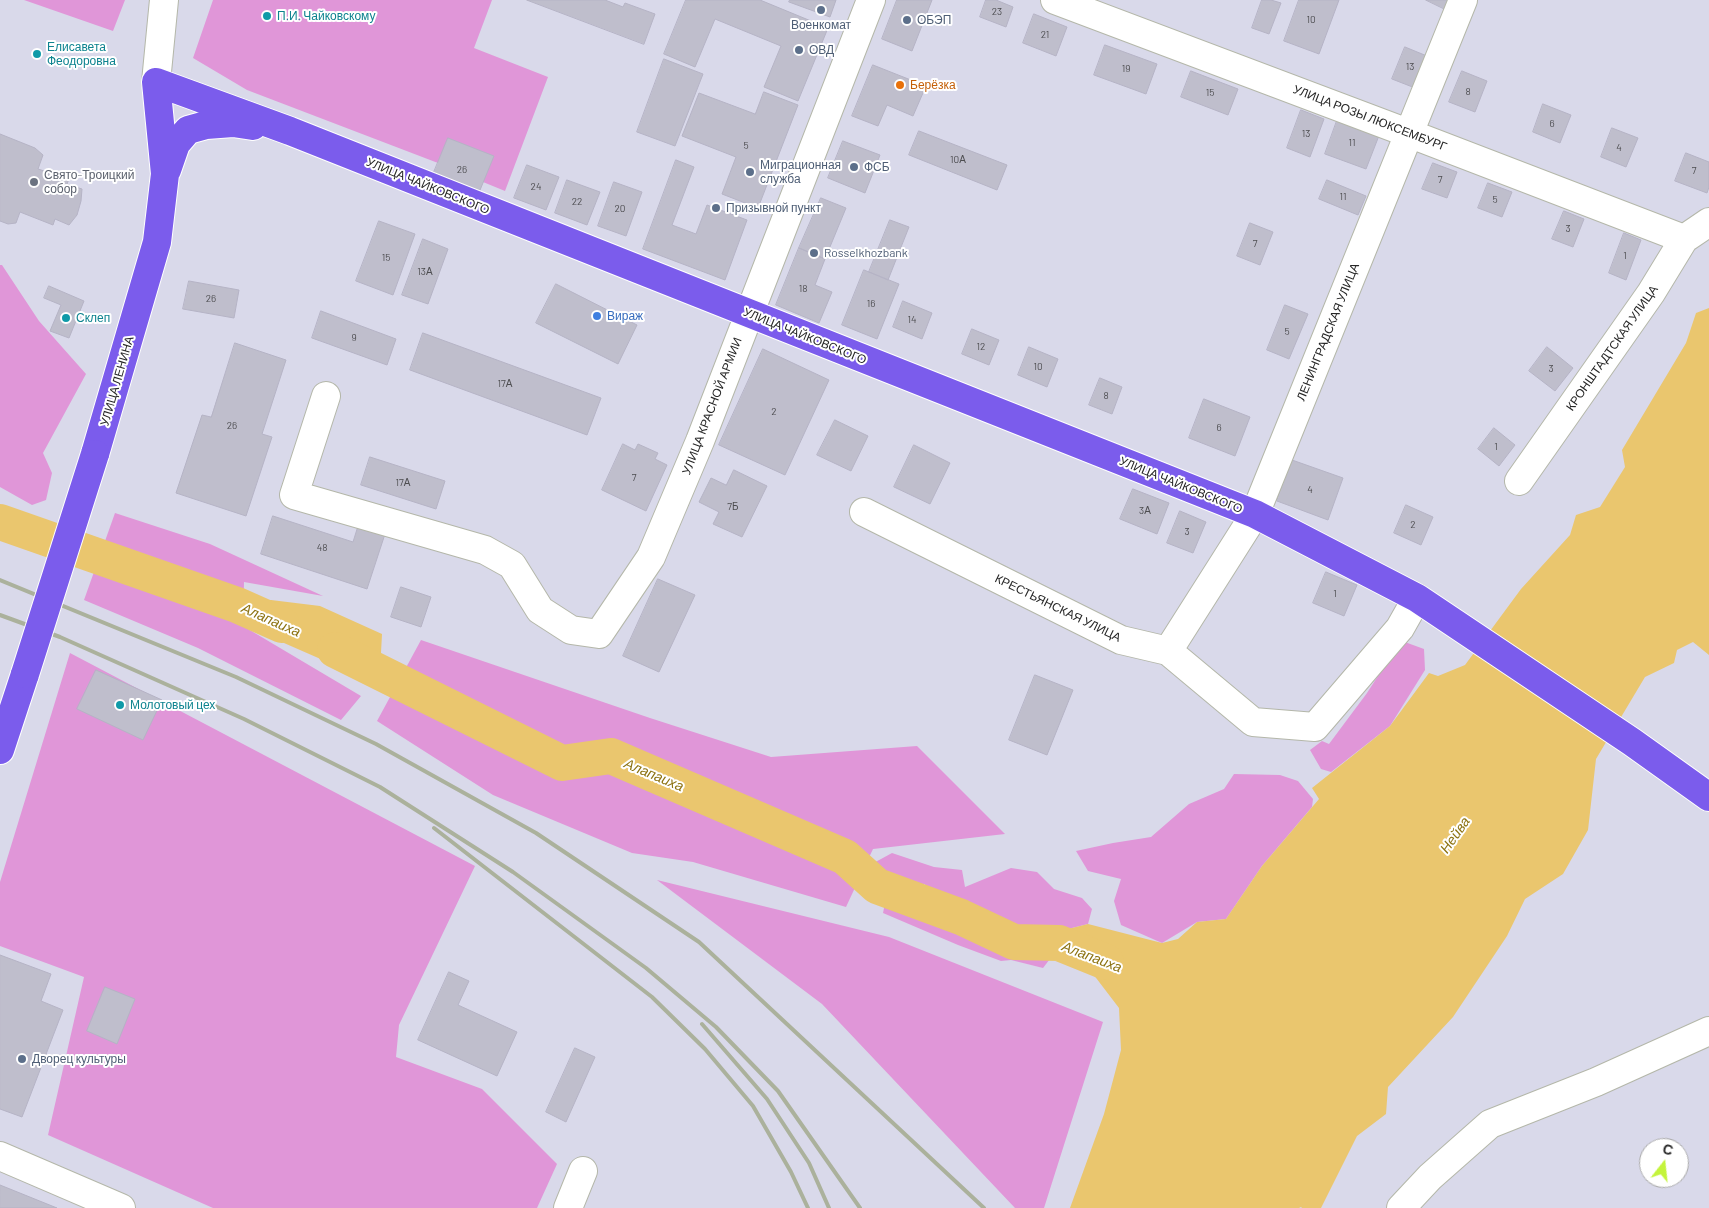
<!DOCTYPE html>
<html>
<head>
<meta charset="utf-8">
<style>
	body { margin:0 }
	#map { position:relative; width:1709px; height:1208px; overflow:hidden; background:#d9d9ea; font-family:Barlow,sans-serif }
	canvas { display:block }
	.north { position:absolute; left:1639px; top:1138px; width:50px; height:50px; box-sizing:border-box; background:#fff; border:1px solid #a9a9a9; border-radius:50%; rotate:16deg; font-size:14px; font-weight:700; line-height:20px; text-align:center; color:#272727 }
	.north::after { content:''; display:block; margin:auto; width:18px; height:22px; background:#c4f43c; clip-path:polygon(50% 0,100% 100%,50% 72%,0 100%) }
</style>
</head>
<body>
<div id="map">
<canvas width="1709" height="1208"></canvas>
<div class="north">С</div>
</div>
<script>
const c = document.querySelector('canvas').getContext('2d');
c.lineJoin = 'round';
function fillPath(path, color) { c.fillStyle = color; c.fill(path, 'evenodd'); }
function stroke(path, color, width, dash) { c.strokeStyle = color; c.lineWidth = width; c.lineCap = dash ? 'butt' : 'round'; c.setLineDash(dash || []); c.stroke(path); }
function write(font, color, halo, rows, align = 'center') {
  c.font = font + ' Barlow,sans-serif'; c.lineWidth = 4; c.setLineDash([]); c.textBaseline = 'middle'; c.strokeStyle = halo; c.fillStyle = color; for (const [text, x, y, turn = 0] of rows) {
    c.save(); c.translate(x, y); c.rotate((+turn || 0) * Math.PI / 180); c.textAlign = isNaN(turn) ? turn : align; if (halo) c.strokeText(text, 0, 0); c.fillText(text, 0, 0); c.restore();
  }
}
const green = new Path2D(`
	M24,0h101l-12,31z
	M213,0h279l-18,48 74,29 -43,114 -22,-9 -5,13 -40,-32 -191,-73 -54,-32z
	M0,265h2l37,56 47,53 -43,79 9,20 -6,27 -14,5 -32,-18z
	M115,513l95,31 113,52 -79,-14 -1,44 118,70 -20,24 -143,-72 -114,-48z
	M421,640l229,78 121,39 146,-11 88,88 -132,15 -27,58 -153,-45 -61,-9 -139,-58 -116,-74z
	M1402,641l22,8 1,21 -35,56 -59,46 -10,-3 -11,-19 12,-9 7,3 38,-51 22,-34z
	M70,653l405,213 -76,159 -3,32 86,32 75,75 -20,44h-324l-165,-73 36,-158 -84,-31v-64z
	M1234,774l46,1 18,6 15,18 -1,8 -50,59 -36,53 -29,3 -35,21 -41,-18 -7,-24 7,-22 -33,-8 -12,-20 37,-8 38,-6 38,-33 35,-15z
	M892,853l42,14 28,3 3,17 46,-19 26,4 17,17 28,9 10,11 -4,15 -20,5 -23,-2 -31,8 -11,-11 -77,-28 -1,-12 -28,3 -24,-8 -3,-14z
	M657,880l232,57 214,85 -59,186h-29l-193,-204z
	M885,903l121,47 42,2 5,3 -10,13 -32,-8 -10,1 -43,-16 -75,-32z`);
const water = new Path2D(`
	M1709,308v347l-16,-13 -16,8 -3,13 -29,14 -49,82 -8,71 -25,44 -38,25 -18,37 -54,81 -65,70 -2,27 -29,22 -36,72h-19l-1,-1 -2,1h-229l34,-94 17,-64 -2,-42 -29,-38 -32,-10 1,-17 9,-14 20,-5 74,19 16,-4 19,-17 29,-3 36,-53 57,-67 -7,-11 78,-62 39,-53 9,3 27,-11 56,-76 49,-54 6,-20 24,-8 25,-40 -3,-17 64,-107 10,-30z
	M271,600l49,6 62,28 -2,38 -16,6 -80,-35 -47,-38z`);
const river = new Path2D(`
	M0,522l237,83 45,20
	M335,650l227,113 49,-7 234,101 32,29 84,31 53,25 45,1 47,19`);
const building = new Path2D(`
	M527,0h78l18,7 2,-4 30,11 -11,30z
	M686,0h74l68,28 -30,73 -34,-14 17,-41 -66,-27 -20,48 -31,-13z
	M790,0h46l-6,17 -41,-15z
	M897,0h35l-20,51 -30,-12z
	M986,0h10l17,7 -7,20 -26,-10z
	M1262,0h9l10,3 -12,31 -17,-6z
	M1299,0h40l-20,54 -35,-13z
	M1426,0h22l-3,9z
	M1034,14l33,13 -11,29 -33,-13z
	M1105,45l52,19 -11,30 -52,-19z
	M1405,47l22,9 -12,32 -23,-9z
	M664,59l39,15 -28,72 -38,-14z
	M873,65l53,21 -13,30 -26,-11 -9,21 -26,-10z
	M1191,71l47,18 -10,26 -47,-18z
	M1462,71l25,10 -12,31 -26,-10z
	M764,92l34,13 -40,103 -36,-14 14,-37 -54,-21 17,-43 56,21z
	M1543,104l28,11 -11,28 -27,-11z
	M1301,110l23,9 -14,38 -23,-9z
	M1338,118l42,15 -14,36 -41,-15z
	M1612,128l26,10 -12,29 -25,-10z
	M919,131l88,34 -10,25 -88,-35z
	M0,134l35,14 8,7 -5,14 31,10 -2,5 15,5 -1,12 -4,14 -8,10 -14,-6 -2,6 -33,-13 -4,11 -8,1 -8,-3z
	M448,138l46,18 -16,39 -46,-18z
	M843,141l37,14 -15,38 -37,-15z
	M1686,153l23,9v25l-2,6 -32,-12z
	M676,160l18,7 -22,58 24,9 11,-29 40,15 -22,60 -82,-31z
	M1433,163l24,9 -10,26 -25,-9z
	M527,165l32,12 -13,33 -32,-12z
	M567,180l33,12 -13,33 -32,-12z
	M1327,180l39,16 -8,19 -39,-16z
	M614,182l28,10 -16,44 -28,-10z
	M1488,183l24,9 -10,25 -24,-9z
	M821,198l25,10 -21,51 -26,-11z
	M1564,211l20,8 -11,28 -21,-8z
	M890,220l19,7 -21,53 -19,-8z
	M379,221l36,13 -22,61 -37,-14z
	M1250,223l23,9 -13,33 -23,-9z
	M1624,233l17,7 -15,40 -17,-7z
	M423,239l25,10 -20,55 -26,-9z
	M799,248l26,11 -10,26 17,7 -13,31 -43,-18z
	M864,270l35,14 -22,55 -35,-14z
	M189,281l50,9 -5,28 -51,-9z
	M556,284l81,41 -19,39 -82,-41z
	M49,286l35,15 -15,37 -19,-7 11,-26 -17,-7z
	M903,301l29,12 -10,26 -29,-12z
	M1285,305l23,9 -19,45 -22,-9z
	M321,311l75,28 -9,26 -75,-27z
	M972,329l27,11 -10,25 -27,-11z
	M423,333l178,65 -14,37 -177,-65z
	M235,343l51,17 -24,74 10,3 -26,79 -70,-23 26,-78 9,2z
	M1029,347l29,12 -11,28 -29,-12z
	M1547,347l26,21 -18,23 -26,-20z
	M763,349l66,31 -44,95 -66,-30z
	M1100,378l22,9 -10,27 -23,-9z
	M1204,399l46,18 -15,39 -46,-18z
	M835,420l33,16 -17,35 -34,-16z
	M1494,428l21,17 -16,21 -21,-17z
	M623,444l12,6 3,-6 20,9 -3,6 12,6 -21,46 -44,-21z
	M914,445l36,18 -20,41 -36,-17z
	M370,457l75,24 -9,28 -75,-24z
	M1292,460l51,18 -15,42 -51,-19z
	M734,470l33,16 -25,51 -29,-13 6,-12 -20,-10 12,-24 15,7z
	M1133,489l36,14 -12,31 -37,-15z
	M1406,505l27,12 -12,28 -27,-12z
	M1180,511l26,11 -13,31 -26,-10z
	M273,516l80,26 5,-16 27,8 -18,55 -106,-35z
	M1326,572l31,13 -13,31 -31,-13z
	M658,579l37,16 -36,77 -36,-16z
	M401,587l30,10 -10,30 -30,-10z
	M96,670l66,30 -19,40 -66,-31z
	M1035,675l38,15 -26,65 -38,-15z
	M0,955l51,19 -10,27 22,9 -41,107 -22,-8z
	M449,972l20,9 -11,24 59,27 -20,44 -79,-36z
	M105,987l30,12 -18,45 -30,-13z
	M575,1048l20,9 -29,65 -20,-10z
	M0,1185l57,23h-57z`);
const minor = new Path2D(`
	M1055,0l353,133 276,106
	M156,82l8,-82
	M326,396l-32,99 191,55 27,15 28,45 31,20 28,4 52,-77 49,-116 171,-441
	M1519,481l132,-188 33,-54 25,-17
	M864,512l257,128 47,11 85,71 62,5 85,-99 17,-30
	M1168,651l87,-137 208,-514
	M0,1156l121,52
	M568,1208l15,-37
	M1401,1208l29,-31 60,-53 106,-42 113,-51`);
const major = new Path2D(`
	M167,170l9,-26 12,-14 18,-5 27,-2 20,3
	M95,454l62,-212 8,-68 -9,-92 134,49 965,383 162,84 215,144 77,55
	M0,750l25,-76`);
const rail = new Path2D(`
	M0,580l236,97 140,67 160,89 163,109 285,266
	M0,615l60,22 184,82 136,68 133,85 133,96 70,59 62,64 82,117
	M434,828l218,169 53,52 48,57 38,66 17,36
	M702,1024l65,75 42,64 20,45`);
const majorBridge = new Path2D(`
	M25,674l70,-220`);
const markers = [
	[821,10,5,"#5c6f8a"],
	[267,16,5,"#0f9aa8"],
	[907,20,5,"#5c6f8a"],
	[799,50,5,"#5c6f8a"],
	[37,54,5,"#0f9aa8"],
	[900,85,5,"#e8710a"],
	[854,167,5,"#5c6f8a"],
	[750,172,5,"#5c6f8a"],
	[34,182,5,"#6b7280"],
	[716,208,5,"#5c6f8a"],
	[814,253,5,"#5c6f8a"],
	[597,316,5,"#3f7fe0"],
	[66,318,5,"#0f9aa8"],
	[120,705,5,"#0f9aa8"],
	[22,1059,5,"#5c6f8a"]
];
const numberNames = [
	["23",997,12],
	["10",1311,20],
	["21",1045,35],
	["13",1410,67],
	["19",1126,69],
	["8",1468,92],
	["15",1210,93],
	["6",1552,124],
	["13",1306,134],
	["11",1352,143],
	["5",746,146],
	["4",1619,148],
	["10А",958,160],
	["26",462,170],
	["7",1694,171],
	["7",1440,180],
	["24",536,187],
	["11",1343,197],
	["5",1495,200],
	["22",577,202],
	["20",620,209],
	["3",1568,229],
	["7",1255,244],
	["1",1625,256],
	["15",386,258],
	["13А",425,272],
	["18",803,289],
	["26",211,299],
	["16",871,304],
	["14",912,320],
	["5",1287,332],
	["9",354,338],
	["12",981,347],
	["10",1038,367],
	["3",1551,369],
	["17А",505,384],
	["8",1106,396],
	["2",774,412],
	["26",232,426],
	["6",1219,428],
	["1",1496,447],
	["7",634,478],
	["17А",403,483],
	["4",1310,490],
	["7Б",733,507],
	["3А",1145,511],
	["2",1413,525],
	["3",1187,532],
	["48",322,548],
	["1",1335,594]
];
const cultureNames = [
	["П.И. Чайковскому",277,16],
	["Елисавета",47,47],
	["Феодоровна",47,61],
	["Склеп",76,318],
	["Молотовый цех",130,705]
];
const serviceNames = [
	["ОБЭП",917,20],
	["Военкомат",821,25,"center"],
	["ОВД",809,50],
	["Миграционная",760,165],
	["служба",760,179],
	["ФСБ",864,167],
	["Призывной пункт",726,208],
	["Rosselkhozbank",824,253],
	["Дворец культуры",32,1059]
];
const foodNames = [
	["Берёзка",910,85]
];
const streetNames = [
	["УЛИЦА РОЗЫ ЛЮКСЕМБУРГ",1370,118,21],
	["УЛИЦА ЧАЙКОВСКОГО",428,186,22],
	["ЛЕНИНГРАДСКАЯ УЛИЦА",1328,332,-68],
	["УЛИЦА ЧАЙКОВСКОГО",805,336,22],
	["КРОНШТАДТСКАЯ УЛИЦА",1612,348,-55],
	["УЛИЦА ЛЕНИНА",117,381,-74],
	["УЛИЦА КРАСНОЙ АРМИИ",712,406,-69],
	["УЛИЦА ЧАЙКОВСКОГО",1181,485,22],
	["КРЕСТЬЯНСКАЯ УЛИЦА",1058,608,26]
];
const worshipNames = [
	["Свято-Троицкий",44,175],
	["собор",44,189]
];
const shopNames = [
	["Вираж",607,316]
];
const waterNames = [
	["Алапаиха",271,620,24],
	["Алапаиха",654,775,23],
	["Нейва",1455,835,-55],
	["Алапаиха",1092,957,21]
];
fillPath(green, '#e096d8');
fillPath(water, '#eac66e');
stroke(river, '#eac66e', 36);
fillPath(building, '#bfbecc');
stroke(building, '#b5b3c5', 1);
stroke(minor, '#b4b7a9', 30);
stroke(major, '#fff', 30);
stroke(minor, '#fff', 28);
stroke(major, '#7b5cec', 28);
stroke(rail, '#abb19c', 4);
stroke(majorBridge, '#fff', 30, []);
stroke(majorBridge, '#7b5cec', 28);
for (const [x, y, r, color] of markers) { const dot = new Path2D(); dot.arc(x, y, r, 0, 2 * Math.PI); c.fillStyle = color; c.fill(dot); stroke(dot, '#fff', 2); }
write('10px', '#4d4d50', null, numberNames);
write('12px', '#0d838f', '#fff', cultureNames, 'left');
write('12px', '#4e5e75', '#fff', serviceNames, 'left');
write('12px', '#c56008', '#fff', foodNames, 'left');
write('12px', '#272727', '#fff', streetNames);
write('12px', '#5b616d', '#fff', worshipNames, 'left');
write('12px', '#366cbe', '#fff', shopNames, 'left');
write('italic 14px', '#8c7211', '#fff', waterNames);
</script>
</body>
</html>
